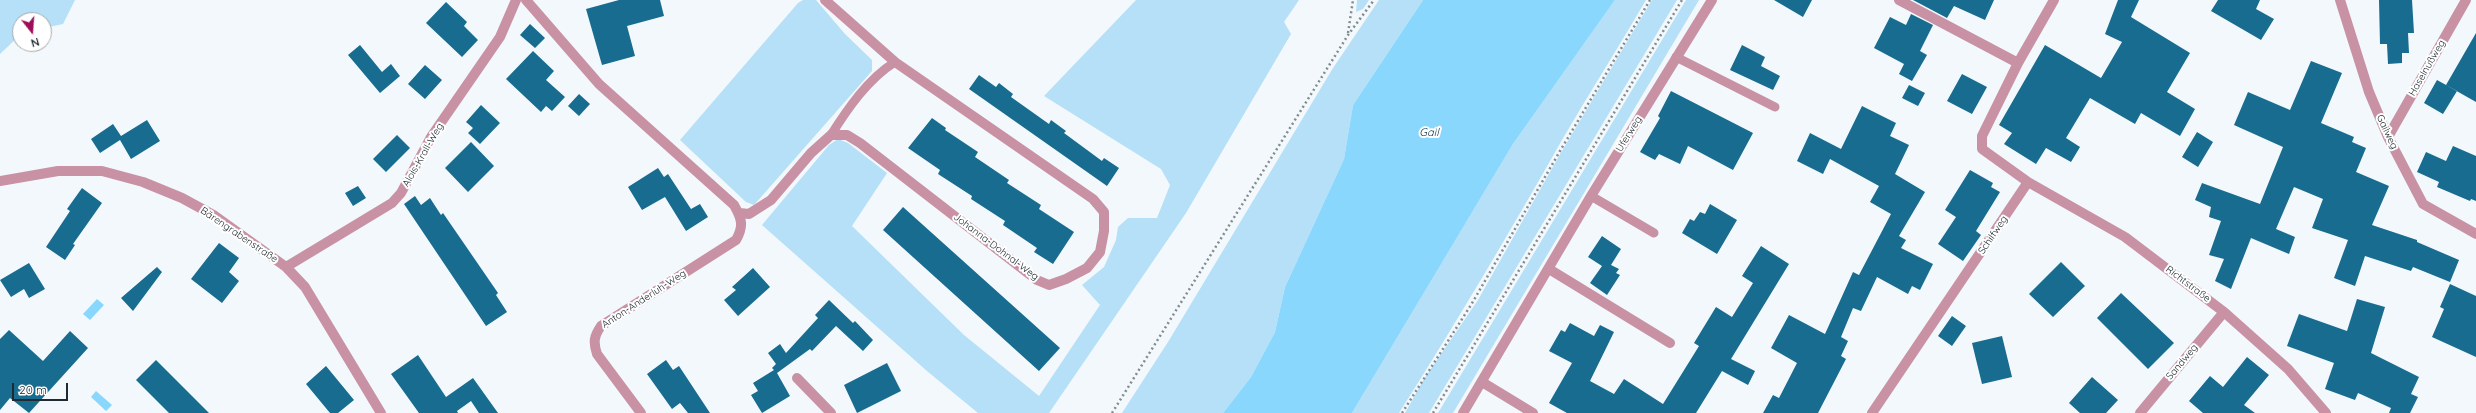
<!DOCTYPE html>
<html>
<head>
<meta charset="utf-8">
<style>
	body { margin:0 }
	#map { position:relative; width:2476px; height:413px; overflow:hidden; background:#f2f8fb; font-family:Quicksand,sans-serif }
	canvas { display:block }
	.north { position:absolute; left:12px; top:12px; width:40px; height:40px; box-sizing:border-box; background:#fff; border:1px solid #a6aaad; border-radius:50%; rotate:163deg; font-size:11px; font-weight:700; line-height:16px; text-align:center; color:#202b31 }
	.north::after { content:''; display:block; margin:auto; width:14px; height:18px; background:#9d0d59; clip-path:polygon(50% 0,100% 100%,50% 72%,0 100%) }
	.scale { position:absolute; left:12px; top:383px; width:56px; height:18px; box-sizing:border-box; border:2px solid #202b31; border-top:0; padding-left:5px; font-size:12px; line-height:14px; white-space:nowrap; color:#202b31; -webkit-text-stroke:3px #fff; paint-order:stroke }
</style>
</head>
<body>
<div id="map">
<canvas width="2476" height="413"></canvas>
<div class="north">N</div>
<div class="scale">20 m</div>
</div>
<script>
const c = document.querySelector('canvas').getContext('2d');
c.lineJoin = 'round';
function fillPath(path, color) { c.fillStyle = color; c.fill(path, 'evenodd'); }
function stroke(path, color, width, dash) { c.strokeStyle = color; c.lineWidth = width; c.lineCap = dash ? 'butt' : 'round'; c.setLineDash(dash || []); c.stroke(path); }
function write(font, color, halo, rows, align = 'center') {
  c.font = font + ' Quicksand,sans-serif'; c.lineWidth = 4; c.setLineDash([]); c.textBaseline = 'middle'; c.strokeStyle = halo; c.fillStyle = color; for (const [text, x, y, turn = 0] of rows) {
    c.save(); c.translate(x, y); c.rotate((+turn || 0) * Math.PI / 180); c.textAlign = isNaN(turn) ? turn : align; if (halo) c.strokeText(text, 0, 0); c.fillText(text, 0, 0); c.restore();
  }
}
const green = new Path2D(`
	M0,0h75l-12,24 -19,4v-8h-24v15l-20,19z
	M803,0h13l29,34 27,26v11l-118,134 -8,-3 -66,-62 118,-137z
	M1136,0h163l-15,22 7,12 -105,179 -137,200h-71l-51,-42 -165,-146 67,-80 9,-6 10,4 39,30 -35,53 112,109 75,61 61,-91 -18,-20 22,-18 12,-27 2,-13 10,-9h29l13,-33 -9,-16 -117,-73z
	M1357,0h12l-6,9 -7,3z
	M1379,0h44l-70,105 -9,54 -59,128 -10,45 -24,45 -28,36h-101l46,-71 165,-274z
	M1615,0h31c-27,47 -57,93 -84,140 -52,92 -106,183 -163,273h-47l161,-269z
	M1652,0h25l-248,413h-24l19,-34 54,-79 81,-144z
	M1686,0h13l-246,413h-15z`);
const water = new Path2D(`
	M1423,0h192l-102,144 -161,269h-129l28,-36 24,-45 10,-45 59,-128 9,-54z
	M97,299l7,6 -14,15 -7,-6z
	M96,391l16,14 -6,6 -15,-14z`);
const building = new Path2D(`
	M619,0h41l4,16 -37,10 8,30 -33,9 -16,-56z
	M1774,0h38l-9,17z
	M1913,0h81l-9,20 -31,-14 -7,12z
	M2118,0h21l-8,17 59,36 -23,39 28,17 -15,27 -39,-23 -6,11 -45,-26 -24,40 14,9 -9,15 -25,-14 -10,16 -32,-20 8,-11 -13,-8 46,-80 56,33 21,-36 -17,-8z
	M2218,0h42l-4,9 18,10 -13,21 -50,-29z
	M2379,0h33l2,33h-6l1,20h-7v10l-14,1 -1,-20h-7z
	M446,2l21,20 -3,4 14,14 -16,17 -36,-34z
	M1911,14l22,11 -13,26 7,4 -15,26 -13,-7 5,-10 -30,-16 16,-31 16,8z
	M530,24l15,14 -10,10 -15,-13z
	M2476,33v69l-30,-17z
	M360,45l22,27 9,-8 9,12 -20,17 -32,-38z
	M1742,45l23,12 -4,9 19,10 -7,14 -43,-20z
	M533,51l21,20 -8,9 19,17 -13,14 -6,-5 -5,6 -35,-33z
	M2311,61l31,12 -21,50 33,14 -2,5 14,6 -10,24 33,14 -17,39 45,15v2l42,18 -9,22 -37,-15 -2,4 -46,-15 -10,30 -21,-8 14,-38 -36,-12 11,-29 -29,-12 -18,42 19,8 -6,17 -38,-16 -20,51 -16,-8 9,-22 -15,-4 12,-34 -12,-4 2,-10 -16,-7 7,-17 58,21 23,-57 -49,-22 14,-33 42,18z
	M425,65l17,15 -17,19 -17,-15z
	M1962,74l25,13 -15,27 -25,-13z
	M979,75l17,12 3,-4 14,11 -2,3 38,27 2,-4 15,11 -2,2 38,28 2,-3 15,10 -12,18 -138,-97z
	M2437,80l20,11 -14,23 -19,-11z
	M1909,85l16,8 -7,13 -16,-8z
	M1671,91l82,42 -20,37 -45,-24 -8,18 -21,-10 -4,6 -15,-8 20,-34 -2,-2z
	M579,94l11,10 -11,12 -11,-10z
	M481,105l19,18 -20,21 -12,-11 5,-5 -7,-6z
	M1862,106l34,17 -6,13 19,9 -14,29 30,18 -26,44 7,4 -5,8 32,16 -13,26 -8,-4 -4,8 -31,-17 -16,34 -8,-3 -12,29 7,4 -7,15 5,3 -28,54h-55l10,-18 6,3 18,-35 -26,-15 18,-33 36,19 28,-62 6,3 32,-61 -21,-12 9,-16 -49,-27 -7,15 -26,-13 13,-28 31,16z
	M932,118l14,10 -1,2 33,22 -3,5 34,23 -2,3 34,22 -2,4 35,23 -21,32 -19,-12 3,-4 -34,-23 2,-4 -34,-22 1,-3 -34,-22 2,-4 -32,-22z
	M147,120l13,21 -29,18 -11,-19 -20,13 -9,-14 22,-15 8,12z
	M2197,132l16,10 -15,25 -16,-10z
	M397,135l13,13 -24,24 -13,-13z
	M471,142l23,24 -26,26 -23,-24z
	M2453,146l23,10v45l-5,-2 -1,2 -33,-14 2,-5 -22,-10 9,-20 20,9z
	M658,168l6,9 4,-3 23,35 9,-5 8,13 -22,14 -21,-34 -23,13 -14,-23z
	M1970,170l23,13 -2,4 9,5 -24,39 5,4 -18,26 -25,-17 18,-27 -11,-7z
	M358,186l8,12 -13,8 -8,-13z
	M82,188l20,15 -29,41 2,1 -10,15 -19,-13 24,-36 -3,-2z
	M415,196l6,9 9,-7 11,17 2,-2 55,80 -2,2 11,17 -21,14 -82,-122z
	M1710,204l27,16 -20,34 -35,-21 8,-14 4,2 6,-9 5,2z
	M903,207l157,141 -21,23 -156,-141z
	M1602,236l19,13 -10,16 8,4 -3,4 4,2 -13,20 -17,-12 12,-17 -14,-9z
	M219,243l20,15 -10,14 10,9 -17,22 -31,-24z
	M1761,246l28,18 -58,95 24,12 -7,14 -26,-14 -26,42h-129l-18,-10 23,-40 -23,-12 12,-21 4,2 5,-9 24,13 6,-11 14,7 -24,49 24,13 10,-15 39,25 36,-58 -5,-3 22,-36 16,10 21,-34 -11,-7z
	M2061,262l24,24 -32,31 -24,-23z
	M29,263l16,26 -16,9 -5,-9 -13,8 -11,-17z
	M157,267l5,5 -29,39 -12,-13z
	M753,268l17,19 -32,29 -14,-16 12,-10 -4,-3z
	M2450,284l26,12v61l-44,-20 12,-28 -4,-2z
	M2121,293l53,50 -26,26 -51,-51z
	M2357,299l28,8 -14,46 48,24 -8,17 7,3 -8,16h-21l2,-5 -33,-15 -3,7 -30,-11 9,-26 -47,-17 12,-32 48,17z
	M829,300l24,23 2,-2 18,19 -10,11 -27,-25 -24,25 -2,-2 -33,24 13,23 -28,17 -11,-18 7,-4 -5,-8 21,-13 -2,-2 4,-4 -8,-11 12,-9 6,9 32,-35 -3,-3z
	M1952,316l14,10 -14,20 -14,-10z
	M9,330l34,31 27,-30 18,17 -59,65 -19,-15 -10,12v-71z
	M2002,336l10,41 -30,7 -10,-41z
	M418,355l28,42 27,-19 25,35h-19l-8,-12 -14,10 1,2h-39l-28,-39z
	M2247,357l22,18 -25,30 11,8h-52l-14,-12 21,-25 13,11z
	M156,360l53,53h-40l-33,-33z
	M666,360l7,10 6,-4 31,47h-22l-8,-10 -8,6 -25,-35z
	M887,363l14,28 -44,22 -13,-28z
	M326,366l28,34 -16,13h-8l-24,-29z
	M2092,377l26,23 -12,13h-26l-11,-10z`);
const path = new Path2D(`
	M1348,33l5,-33
	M1112,413l236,-378 26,-35
	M1402,413l69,-108 89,-154 90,-151
	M1433,413l249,-413`);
const lane = new Path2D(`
	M1676,57l99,50
	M831,135c17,-27 37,-56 64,-73
	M1591,196l63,37`);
const street = new Path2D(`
	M526,0l73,84 135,121c8,14 10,21 2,35l-135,86c-7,10 -8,16 -4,28l44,59
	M1899,0l119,63
	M2340,0l29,92 19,45 35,67 53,30
	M2388,137l78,-137
	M0,181l58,-10h44l41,11 39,16 33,18 71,51 19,20 76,126
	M2028,182l97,55 99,75 64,57 38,44
	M739,213l10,1 22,-14 40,-47 20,-18h16l13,8 177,137 12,5 17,-6 21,-11 13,-16 4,-21v-19l-11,-13 -198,-137 -70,-62
	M286,267l106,-64 9,-10 30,-56 69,-100 16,-37
	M1549,269l121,74
	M797,378l34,35
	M1482,382l51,31
	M1463,413l128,-217 121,-196
	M1872,413l156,-231 -46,-33v-13l36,-73 36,-63
	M2140,413l84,-101`);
const streetNames = [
	["Haselnußweg",2427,68,-60],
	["Gailweg",2387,132,65],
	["Uferweg",1629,134,-58],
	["Alois-Krall-Weg",423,155,-60],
	["Bärengrabenstraße",239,235,34],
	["Schilfweg",1993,235,-56],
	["Johanna-Dohnal-Weg",996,247,37],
	["Richtstraße",2188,284,37],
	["Anton-Anderluh-Weg",644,299,-33],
	["Sandweg",2182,362,-50]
];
const waterNames = [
	["Gail",1429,133]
];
fillPath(green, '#b5e0f7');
fillPath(water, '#8ad7fe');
fillPath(building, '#176c8f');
stroke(path, '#828b8f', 2.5, [2, 3]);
stroke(lane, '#c892a4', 9);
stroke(street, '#c892a4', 10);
write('10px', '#202b31', '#fff', streetNames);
write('italic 11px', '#133647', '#fff', waterNames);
</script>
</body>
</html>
